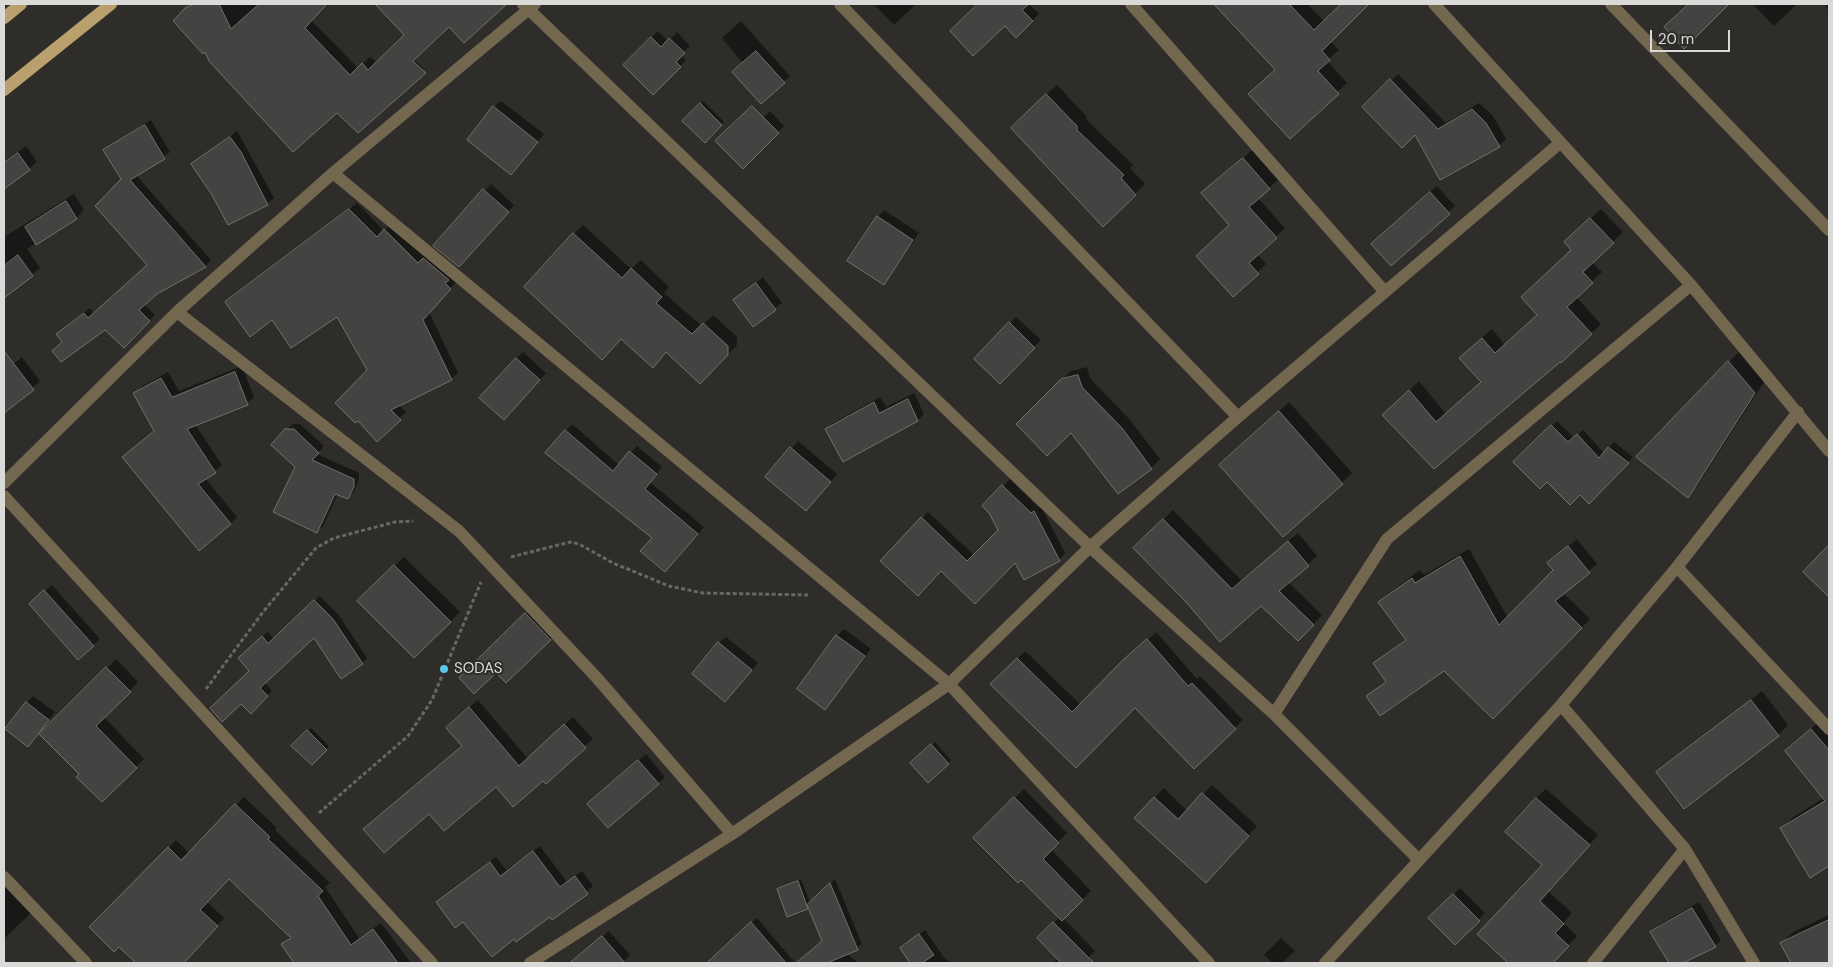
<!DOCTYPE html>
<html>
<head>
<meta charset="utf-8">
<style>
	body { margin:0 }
	#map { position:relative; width:1833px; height:967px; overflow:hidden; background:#2e2d2a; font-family:"DM Sans",sans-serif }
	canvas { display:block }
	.frame { position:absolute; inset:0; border:5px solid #dadad8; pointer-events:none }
	.scale { position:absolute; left:1650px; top:30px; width:80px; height:22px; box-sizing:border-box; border:2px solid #dadad8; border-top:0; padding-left:6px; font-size:15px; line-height:18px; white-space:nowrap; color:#dadad8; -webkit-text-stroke:4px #2e2d2a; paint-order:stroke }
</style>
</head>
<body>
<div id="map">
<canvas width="1833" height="967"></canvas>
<div class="frame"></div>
<div class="scale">20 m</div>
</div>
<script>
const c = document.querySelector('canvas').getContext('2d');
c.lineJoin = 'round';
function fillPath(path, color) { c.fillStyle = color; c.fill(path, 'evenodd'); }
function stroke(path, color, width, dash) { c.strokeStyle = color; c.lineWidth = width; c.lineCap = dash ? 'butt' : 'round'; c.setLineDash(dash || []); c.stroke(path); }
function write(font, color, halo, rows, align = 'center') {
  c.font = font + ' "DM Sans",sans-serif'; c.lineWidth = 4; c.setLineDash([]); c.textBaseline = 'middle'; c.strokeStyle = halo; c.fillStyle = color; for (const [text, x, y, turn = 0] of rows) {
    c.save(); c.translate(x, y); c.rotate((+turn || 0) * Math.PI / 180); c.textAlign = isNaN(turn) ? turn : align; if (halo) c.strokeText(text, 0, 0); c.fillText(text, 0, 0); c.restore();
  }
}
const shadow = new Path2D(`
	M191,4h135l-15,16 47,48 12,-11 7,6 20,-20 27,26 -7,7 -80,35 -131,-61 -31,-29z
	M382,4h123l-41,37 -15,-16 -43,10 -13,-14z
	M874,4h42l-22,21z
	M980,4h49l10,10 -23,22 -11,-12 -53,7z
	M1216,4h91l17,17 18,-17h25l-37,37 9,9 -12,11 20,22 -57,54 -14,-67z
	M1753,4h44l-23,22z
	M1825,4h4v9z
	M741,21l49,55 -21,19 -47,-57z
	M658,31l10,10 9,-9 13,14 -9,9 5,5 -33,33 -29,-28z
	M1398,74l48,49 33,-20 14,13 13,23 -7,7 -59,33 -25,-46 -51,-26z
	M1057,85l29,31 1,4 46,45 -3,3 15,16 -42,41 -81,-107z
	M501,101l43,33 -26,33 -24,-60z
	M703,101l21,21 -19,19 -21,-20z
	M770,111l14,15 -41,41 20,-49z
	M151,120l19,32 -34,23 75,85 -6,6 -48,27 -13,11 11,11 -31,31 -19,-18 -42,14 -5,-8 5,-6 27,-20 4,6 55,-49 -27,-86 -17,-29z
	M237,131l37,67 -7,6 -53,-10 -21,-30z
	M26,146l11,16 -33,26v-26z
	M1252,150l26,30 -20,18 27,30 -28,26 9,10 -33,31 -3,-70 -18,-40z
	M491,184l23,21 -48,54 -31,-13z
	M1437,186l18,20 -64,58 -11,-27z
	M74,194l10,16 -8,8 -49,31 13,19 -36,29v-60z
	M357,203l27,28 7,-7 65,58 -27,30 29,61 -7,6 -52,26 7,7 -29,28 -9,-69 -30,-55 -66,2 -46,-16z
	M1601,209l22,23 -31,30 10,10 -26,25 25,27 -40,38 -1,-2 -126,107 -41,-61 26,-25 27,33 36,-32 -12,-34 22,-19 13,16 34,-30 33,-65 3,-17z
	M884,210l35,23 -35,50 -6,-66z
	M583,225l48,44 10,-9 28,27 -5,6 38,33 11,-11 24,22v8l-37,38 -126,-149z
	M763,277l19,26 -29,22 -18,-25z
	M1016,317l25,23 -41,42 -25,-23z
	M523,352l23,21 -36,39 6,-53z
	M1739,352l25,30 -67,104 -9,10 -50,-39z
	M22,357l18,24 -36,31v-40z
	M242,366l12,31 -7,6 -52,21 27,41 -17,13 32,39 -7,7 -107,-67 32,-27 -20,-37 6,-6 27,-15 11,19z
	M1087,367l3,11 40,42 30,39 -9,9 -80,-37 -54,-7 54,-53z
	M914,393l10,21 -6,6 -75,40 -17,-31 7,-6 47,-26 6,10z
	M1289,402l63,71 -10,10 -122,-18z
	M1557,421l17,17 9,-8 21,23 10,-11 19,15 -44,45 -9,-9 -33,-12 -32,-19z
	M293,424h7l24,22 -7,8 42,19v7l-5,12 -6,6 -10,-5 -15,33 -6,6 -31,-102z
	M572,424l47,41 18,-19 25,21 -12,15 54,45 -32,37 -19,-26 -87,-107z
	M798,441l39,33 -24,29 -46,-27z
	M1010,479l28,28 3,-1 24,47 -6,7 -43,1 -41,41 -53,-84 6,-6 47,44 25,-26 -10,-18 -6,-6z
	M1173,510l69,71 56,-48 19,23 -29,26 34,33 -24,25 -37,-35 -75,-4 -51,-53z
	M1577,539l20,25 -34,29 27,26 -97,98 -49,-48 -77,28 19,-16 -12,-18 33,-25 -27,-36 8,-8 32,-24 4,5 45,-26 39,69 46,-48 -5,-7z
	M404,557l56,55 -46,45 -55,-56z
	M52,585l48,54 -22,19 -41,-60z
	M320,596l18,18 29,44 -5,5 -48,-27 -50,46 8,9 -21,21 -1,-42 -6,-17 24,-21 6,7z
	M532,608l24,26 -50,47 -10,-10 -35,7z
	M844,629l27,20 -46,60 12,-73z
	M1156,632l41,47 3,-3 43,44 -49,47 -59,-61 -59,60 -84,-82 33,-33 56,54z
	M726,637l32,26 -33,38 -6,-58z
	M116,659l22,23 -34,35 40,42 -42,42 -21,-27 -40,-40z
	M1762,691l26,34 -10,10 -120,38z
	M33,696l22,16 -27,33 -1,-42z
	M478,700l50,59 45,-42 20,22 -50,41 -80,-34 -8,-26z
	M1823,718l6,8v139l-18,11 -29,-48 11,-11 31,-19 -37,-47z
	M311,728l18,18 -17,18 -19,-18z
	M935,742l16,18 -23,21 -16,-18z
	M646,754l19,23 -57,49 -12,-29z
	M1212,785l45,41 -42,46 -80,-54 29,-30 23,23z
	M1024,789l43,44 -16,16 40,42 -28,27 32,33 -13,12h-29l5,-5 -19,-20 21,-21 -38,-39 -47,-40z
	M1546,789l52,46 -50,56 24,22 -9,10 14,13 -25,27h-46l38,-98 -8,-67z
	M244,797l33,31 -2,2 55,53 -5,4 34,51 22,-15 30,40h-116l-12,-19 8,-8 -62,-58 -23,23 18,17 -41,45h-45l-19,-18 -28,-18 85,-87 13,13z
	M540,846l27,36 15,-11 11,15 -40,33 -3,-4 -36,22 -51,-16 -26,-18 59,-46 10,13z
	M801,879l9,24 25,-24 27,65 -15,10 12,9h-53l-2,-5 19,-18 -14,-34 -31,-17z
	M4,880l30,30 -30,29z
	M1460,888l25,25 -30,30 -25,-25z
	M1699,902l22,38 -6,6 -35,17h-9l-19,-31 7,-7z
	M1829,915v48h-36l-11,-20 11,-11z
	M757,918l38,45h-80l-3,-3z
	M925,930l20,29 8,4h-41l-10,-15z
	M609,931l21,24 -8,8h-51z
	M1281,938l14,13 -13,12h-10l-8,-8z`);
const building = new Path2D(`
	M195,4h24l12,25 28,-25h68l-22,24 45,47 12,-12 6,7 36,-35 -29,-31h132l-43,39 -15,-16 -36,34 13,12 -68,60 -21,-20 -44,39 -84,-91 -4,-9 -2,2 -30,-33 12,-13z
	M978,4h51l-7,6 11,11 -17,17 -11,-12 -32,30 -23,-25z
	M1214,4h75l25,26 27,-26h28l-47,47 8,9 -12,11 21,23 -49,45 -42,-45 27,-24z
	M1689,4h40l-45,45 -20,-22z
	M651,37l10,10 8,-9 16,15 -9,9 5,5 -28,28 -30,-30z
	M756,51l29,32 -24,21 -29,-32z
	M1390,79l48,50 34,-20 14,14 14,24 -60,33 -25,-45 -13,13 -40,-41z
	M1046,94l31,32v4l47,45 -3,3 15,17 -33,32 -92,-99z
	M700,103l22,22 -17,18 -23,-22z
	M493,106l45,36 -27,33 -44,-35z
	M752,106l27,27 -36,36 -28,-28z
	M145,125l20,34 -35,21 76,87 -49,27 -18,16 11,11 -26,27 -19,-18 -44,32 -9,-11 10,-9 -6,-8 28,-21 4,5 59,-53 -52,-59 26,-27 -18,-29z
	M230,137l11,15 27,53 -40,20 -16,-30 -21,-31z
	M18,153l12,17 -26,19v-26z
	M1243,158l27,31 -21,18 28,31 -28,25 10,11 -26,23 -37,-41 33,-31 -28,-32z
	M483,189l26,23 -50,55 -26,-21z
	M1430,192l20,22 -59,52 -20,-22z
	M66,201l11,18 -41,26 -11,-18z
	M349,209l28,28 7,-8 34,34 5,-5 26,22 -4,3 6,6 -28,31 29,60 -61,30 10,10 -24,22 -19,-21 -3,2 -20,-20 32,-33 -30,-53 -46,31 -19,-28 -22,17 -25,-35z
	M877,216l36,24 -29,45 -37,-24z
	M1590,218l24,25 -31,29 10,11 -26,24 25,27 -31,29 -1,-1 -126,107 -52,-54 27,-25 27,32 45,-40 -22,-24 23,-20 13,15 42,-38 -16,-18 50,-47 -7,-8z
	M573,233l49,45 9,-10 31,29 -6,6 36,31 11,-11 25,23v9l-28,29 -34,-32 -13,16 -32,-29 -19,21 -78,-73z
	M18,255l15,21 -29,22v-32z
	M756,283l20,27 -23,17 -20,-27z
	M1009,322l26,26 -35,36 -26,-25z
	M4,351l30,39 -30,23z
	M516,358l24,22 -36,40 -25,-22z
	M1728,361l27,32 -67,105 -52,-41z
	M235,372l13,33 -61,24 29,44 -18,11 33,40 -32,27 -77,-94 32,-26 -21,-38 28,-15 11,19z
	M1078,375l4,12 40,41 30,41 -34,25 -47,-61 -24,23 -31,-32 45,-45z
	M908,399l10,22 -75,41 -18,-33 49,-27 5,11z
	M1279,411l64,73 -60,53 -64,-72z
	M1551,425l17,17 9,-8 22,24 9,-11 21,16 -40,41 -9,-9 -10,10 -23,-23 -7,7 -27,-27z
	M285,429h9l25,24 -7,7 42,19v8l-6,12 -13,-5 -18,39 -44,-21 22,-45 -24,-22z
	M565,430l48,41 16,-20 28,23 -12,15 53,45 -33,38 -25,-21 12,-13 -107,-85z
	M790,447l41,35 -25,29 -41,-34z
	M1002,485l29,28 3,-2 26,50 -36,19 -9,-17 -40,41 -34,-33 -23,25 -38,-35 41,-44 46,44 31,-31 -9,-17 -7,-7z
	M1163,519l69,70 56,-48 21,25 -30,25 35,34 -16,16 -37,-35 -41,36 -34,-40 -53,-54z
	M1829,545v52l-26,-25z
	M1568,546l22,27 -35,28 27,27 -89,91 -49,-48 -64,45 -14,-20 20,-14 -13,-19 33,-23 -28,-38 34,-24 3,5 45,-27 39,69 54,-55 -6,-7z
	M394,565l57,57 -37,36 -57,-57z
	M44,590l50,56 -16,14 -49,-56z
	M314,600l19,19 30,45 -22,15 -27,-41 -54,50 8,8 -17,18 -10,-10 -19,18 -12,-14 39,-37 -11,-13 24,-22 6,7z
	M525,613l26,27 -45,43 -10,-10 -22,21 -15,-16z
	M836,635l29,21 -40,54 -28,-21z
	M1147,639l41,47 4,-3 44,46 -42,40 -59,-61 -59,60 -86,-84 27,-26 55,54 50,-51z
	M718,642l34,28 -27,32 -33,-28z
	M106,667l25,25 -35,34 41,42 -35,34 -26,-25 3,-3 -40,-40z
	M1751,700l28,36 -95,73 -28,-37z
	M26,702l23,18 -21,27 -23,-18z
	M469,707l50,59 45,-42 22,24 -40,36 -3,-3 -30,26 -17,-20 -52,44 -15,-17 -45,39 -21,-24 99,-83 -16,-18z
	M1811,729l18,21v116l-19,12 -30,-50 45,-27 -40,-50z
	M307,730l20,20 -15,15 -21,-19z
	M931,744l18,20 -21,19 -18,-20z
	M638,760l21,24 -51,44 -21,-24z
	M1202,793l47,43 -43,47 -72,-65 20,-21 24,22z
	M1014,797l45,46 -16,16 40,41 -21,21 -41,-41 -3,3 -45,-45z
	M1536,798l54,47 -50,56 24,23 -9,9 14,13 -16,17h-45l-31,-29 65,-69 -37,-33z
	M235,804l35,33 -2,2 55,52 -5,5 33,49 22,-16 25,34h-104l-13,-19 10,-6 -62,-59 -29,31 18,16 -34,37h-48l-17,-16 -5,5 -25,-25 79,-80 13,13z
	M533,851l27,36 15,-11 13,18 -36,26 -2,-3 -34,25 -2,-3 -22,18 -29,-35 -8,6 -19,-26 54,-40 10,14z
	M798,881l10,28 -21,8 -10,-28z
	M830,883l28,67 -31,13h-31l26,-22 -15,-36z
	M1453,894l27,27 -25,24 -27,-27z
	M1692,908l24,39 -33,16h-14l-19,-31z
	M1829,920v43h-38l-11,-20z
	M751,922l35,41h-79z
	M1053,922l41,41h-33l-24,-25z
	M919,934l15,21 -12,8h-12l-10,-15z
	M602,936l23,27h-55z`);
const path = new Path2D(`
	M511,557l59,-15 9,2 34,19 56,23 34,7 107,2
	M206,689l57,-77 53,-64 18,-10 61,-16 18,-1
	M319,813l89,-77 24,-36 49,-118`);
const minor = new Path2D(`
	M523,4l567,543 184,167 145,146
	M840,4l398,413
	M1131,4l254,288
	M1434,4l257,281 138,166
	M1611,4l218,226
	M333,173l616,511 260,279
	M177,312l282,219 138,147 135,156
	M4,483l173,-171 156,-139 202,-169
	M4,496l428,467
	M1677,567l152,162
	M1561,705l124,144 69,114
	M1274,714l113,-175 304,-254
	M4,877l82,86
	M530,963l202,-129 217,-150 141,-137 148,-130 322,-274
	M1325,963l236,-258 116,-138 121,-155
	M1593,963l92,-114`);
const major = new Path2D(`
	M4,18l17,-14
	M4,90l107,-86`);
const markers = [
	[444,669,5,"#5ac8e6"]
];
const poiNames = [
	["SODAS",454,669]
];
fillPath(shadow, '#0007');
fillPath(building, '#454341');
stroke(building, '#72706d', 1);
stroke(path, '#686765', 3, [4, 2.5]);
stroke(minor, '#73674f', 12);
stroke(major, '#b9a06d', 12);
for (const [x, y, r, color] of markers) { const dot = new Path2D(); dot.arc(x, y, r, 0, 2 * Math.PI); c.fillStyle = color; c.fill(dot); stroke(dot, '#2e2d2a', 2); }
write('15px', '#dadad8', '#2e2d2a', poiNames, 'left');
</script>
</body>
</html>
